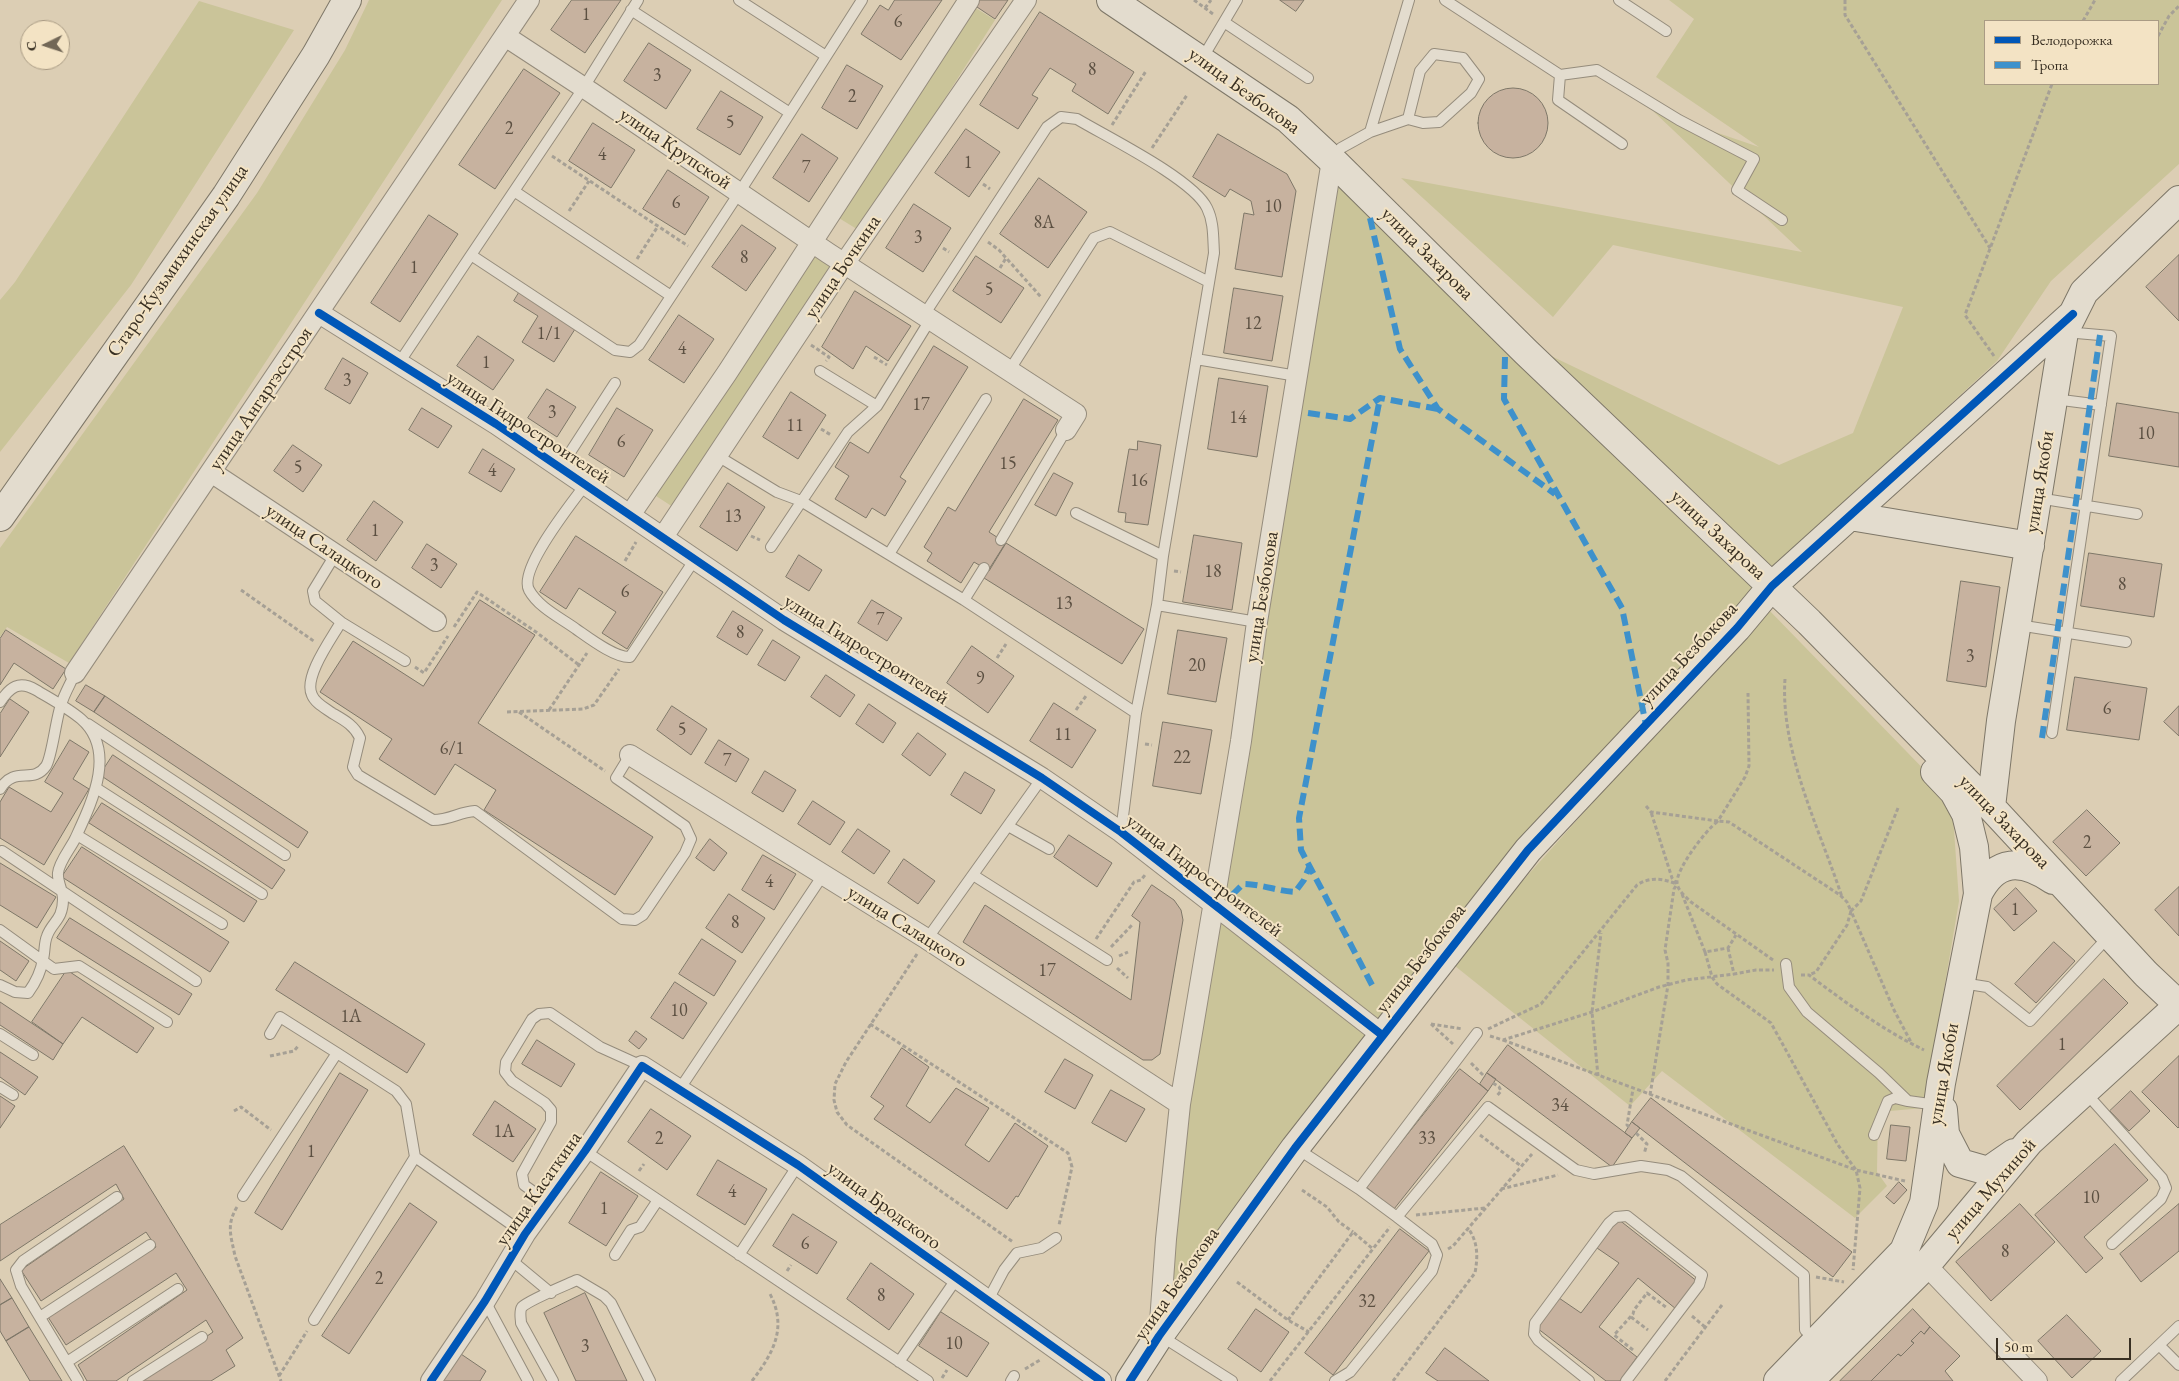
<!DOCTYPE html>
<html>
<head>
<meta charset="utf-8">
<style>
	body { margin:0 }
	#map { position:relative; width:2179px; height:1381px; overflow:hidden; background:#dcceb4; font-family:"EB Garamond",serif }
	canvas { display:block }
	.legend { position:absolute; left:1984px; top:20px; width:175px; height:65px; box-sizing:border-box; background:#f3e3c4; border:1px solid #a99b84; margin:0; padding:6px 9px; list-style:none; font-size:15px; color:#393023 }
	.legend li { display:flex; align-items:center; gap:10px; height:25px }
	.legend b { width:25px; border:1px solid #a99b84 }
	.north { position:absolute; left:20px; top:20px; width:50px; height:50px; box-sizing:border-box; background:#f3e3c4; border:1px solid #a99b84; border-radius:50%; rotate:266deg; font-size:14px; font-weight:700; line-height:20px; text-align:center; color:#393023 }
	.north::after { content:''; display:block; margin:auto; width:18px; height:22px; background:#726756; clip-path:polygon(50% 0,100% 100%,50% 72%,0 100%) }
	.scale { position:absolute; left:1996px; top:1338px; width:135px; height:22px; box-sizing:border-box; border:2px solid #393023; border-top:0; padding-left:6px; font-size:15px; line-height:18px; white-space:nowrap; color:#393023; -webkit-text-stroke:4px #f3e3c4; paint-order:stroke }
</style>
</head>
<body>
<div id="map">
<canvas width="2179" height="1381"></canvas>
<ul class="legend">
<li><b style="height:6px;background:#0057b8"></b>Велодорожка</li>
<li><b style="height:6px;background:#3e91cb"></b>Тропа</li>
</ul>
<div class="north">С</div>
<div class="scale">50 m</div>
</div>
<script>
const c = document.querySelector('canvas').getContext('2d');
c.lineJoin = 'round';
function fillPath(path, color) { c.fillStyle = color; c.fill(path, 'evenodd'); }
function stroke(path, color, width, dash) { c.strokeStyle = color; c.lineWidth = width; c.lineCap = dash ? 'butt' : 'round'; c.setLineDash(dash || []); c.stroke(path); }
function write(font, color, halo, rows, align = 'center') {
  c.font = font + ' "EB Garamond",serif'; c.lineWidth = 4; c.setLineDash([]); c.textBaseline = 'middle'; c.strokeStyle = halo; c.fillStyle = color; for (const [text, x, y, turn = 0] of rows) {
    c.save(); c.translate(x, y); c.rotate((+turn || 0) * Math.PI / 180); c.textAlign = isNaN(turn) ? turn : align; if (halo) c.strokeText(text, 0, 0); c.fillText(text, 0, 0); c.restore();
  }
}
const green = new Path2D(`
	M369,0h133l-433,663 -62,-36 -7,10v-89l257,-355 88,-143z
	M1669,0h510v164l-128,117 -54,80 -224,207 -224,-213 230,110 74,-32 50,-126 -290,-62 -60,72 -152,-139 401,74 -149,-141 106,36 -103,-70 38,-58zM1985,21h173v63h-173z
	M199,1l95,29 -163,255 -131,167v-152l15,-18z
	M969,4l26,16 -135,211 -26,-16z
	M1332,160l440,426 -244,264 -369,486 7,-97z
	M806,250l26,17 -156,242 -26,-17z
	M1767,608l174,179 12,29 6,85 -35,207 -46,4 -1,60 10,14 -32,32 -193,-147 -32,35 -180,-144z`);
const building = new Path2D(`
	M572,0h49l-36,53 -34,-23z
	M895,0h47l-41,60 -40,-26 19,-29 8,5z
	M977,0h31l-13,19 -21,-14z
	M1280,0h24l-8,11z
	M1040,12l94,60 -26,42 -36,-23 4,-7 -26,-16 -18,27 6,3 -20,31 -38,-24z
	M649,43l42,27 -25,39 -42,-28z
	M847,65l36,21 -26,43 -35,-21z
	M524,69l36,24 -65,96 -36,-24z
	M1478 123a35 35 0 1 1 70 0a35 35 0 1 1-70 0Z
	M721,91l42,26 -23,38 -43,-26z
	M593,123l42,27 -24,38 -42,-27z
	M966,129l34,23 -31,45 -34,-24z
	M802,134l36,24 -29,44 -36,-24z
	M1218,134l69,40 9,17 -14,86 -47,-8 9,-56 10,2 -3,-14 -21,-12 -5,8 -32,-20z
	M668,170l41,27 -24,38 -42,-26z
	M1039,178l48,34 -39,56 -48,-34z
	M914,204l37,24 -28,44 -37,-24z
	M429,215l29,19 -58,88 -29,-19z
	M742,225l34,23 -30,43 -34,-24z
	M2179,255v66l-33,-34z
	M976,256l48,32 -23,35 -48,-32z
	M1234,288l49,8 -11,65 -48,-8z
	M520,291l57,35 -23,36 -32,-20 16,-26 -24,-15z
	M855,291l56,35 -23,35 -22,-15 -13,23 -31,-22z
	M679,315l35,24 -30,44 -35,-23z
	M478,336l36,24 -21,30 -36,-24z
	M934,346l34,21 -68,110 6,4 -21,35 -13,-8 -6,10 -31,-19 14,-23 -14,-9 15,-25 18,11z
	M343,358l25,15 -18,31 -25,-15z
	M1219,378l49,8 -11,71 -49,-8z
	M547,389l29,18 -19,30 -29,-19z
	M791,392l35,23 -28,44 -35,-22z
	M1024,399l34,21 -69,112 17,11 -17,28 -15,-9 -13,21 -34,-22 5,-8 -8,-6 24,-40 7,4z
	M2117,403l62,10v54l-70,-11z
	M422,408l30,18 -14,22 -29,-18z
	M617,408l36,22 -29,47 -35,-22z
	M1138,441l23,4 -13,80 -23,-3 1,-9 -8,-1 11,-63 8,1z
	M293,445l29,20 -19,27 -29,-21z
	M483,449l32,20 -14,23 -32,-19z
	M1054,473l19,10 -17,33 -21,-11z
	M728,483l37,24 -28,44 -37,-24z
	M374,501l29,21 -27,39 -29,-21z
	M1194,535l48,8 -10,67 -49,-8z
	M576,536l87,56 -36,57 -25,-16 14,-21 -37,-24 -13,21 -26,-17z
	M1006,543l138,86 -22,35 -138,-86z
	M427,544l30,20 -16,24 -29,-20z
	M2089,553l73,11 -8,53 -73,-11z
	M799,555l23,15 -13,21 -23,-14z
	M1961,581l39,6 -14,100 -39,-6z
	M480,600l55,35 -57,88 175,114 -38,58 -131,-85 12,-20 -41,-26 -20,31 -56,-36 13,-20 -72,-47 33,-51 70,45z
	M872,600l30,18 -15,23 -29,-18z
	M733,611l30,19 -16,25 -30,-18z
	M6,630l60,39 -13,20 -39,-26 -14,22v-46z
	M1178,630l49,8 -11,64 -48,-8z
	M773,640l27,17 -15,24 -27,-16z
	M972,646l42,30 -26,37 -41,-30z
	M826,675l29,20 -15,22 -29,-20z
	M2075,677l72,11 -8,52 -72,-10z
	M86,685l19,11 -11,16 -18,-11z
	M105,696l203,136 -10,16 -204,-136z
	M10,699l19,13 -29,45v-43z
	M1054,703l42,27 -24,38 -42,-27z
	M869,704l27,19 -13,20 -27,-19z
	M672,706l35,23 -16,26 -34,-25z
	M2179,706v30l-15,-14z
	M1163,722l49,8 -11,64 -48,-8z
	M918,733l28,21 -16,22 -28,-21z
	M70,740l19,12 -16,27 16,10 -45,76 -44,-27v-36l9,-15 42,25 12,-19 -18,-11z
	M719,740l30,19 -13,23 -31,-19z
	M113,755l172,115 -13,19 -172,-114z
	M765,771l31,19 -13,22 -31,-19z
	M965,772l30,18 -14,24 -30,-19z
	M813,801l32,21 -15,23 -32,-21z
	M102,803l155,98 -13,21 -155,-99z
	M2087,810l33,33 -34,33 -33,-34z
	M858,829l32,22 -16,23 -32,-22z
	M1069,835l43,28 -15,24 -43,-30z
	M710,839l17,14 -13,18 -18,-13z
	M82,847l147,95 -19,30 -148,-95z
	M763,855l33,19 -22,36 -32,-20z
	M904,859l31,22 -17,23 -30,-21z
	M0,863l56,34 -19,31 -37,-23z
	M1152,885l22,15 7,10 2,10 -23,134 -8,6h-9l-180,-118 22,-37 146,95 9,-78 -8,-6z
	M2179,887v49l-24,-26z
	M2016,888l21,23 -23,20 -20,-22z
	M729,894l36,24 -23,35 -36,-25z
	M70,918l122,76 -13,21 -122,-77z
	M702,939l34,22 -22,35 -35,-22z
	M0,941l29,20 -13,20 -16,-11z
	M2054,942l21,19 -39,42 -21,-19z
	M295,962l130,82 -18,29 -131,-83z
	M67,970l87,58 -17,25 -55,-36 -19,27 -31,-22z
	M2104,979l24,24 -108,107 -23,-24z
	M675,982l32,21 -24,36 -32,-21z
	M0,1002l63,42 -10,16 -53,-35z
	M636,1031l11,8 -8,10 -10,-8z
	M537,1040l38,24 -14,23 -39,-23z
	M1508,1045l124,93 -20,29 -125,-94z
	M902,1048l27,19 -23,39 24,17 26,-35 33,20 -24,37 24,17 26,-39 33,23 -30,51 -2,-1 -9,13 -133,-90 10,-13 -13,-9z
	M0,1052l38,25 -13,18 -25,-18z
	M2179,1056v71l-1,1 -36,-36z
	M1065,1059l28,16 -18,34 -30,-17z
	M1460,1069l28,22 -94,118 -28,-22z
	M340,1073l28,17 -86,140 -27,-17z
	M1487,1073l9,6 -8,12 -8,-7z
	M1111,1090l34,19 -19,33 -34,-19z
	M2131,1091l19,20 -21,20 -19,-20z
	M0,1096l15,10 -15,22z
	M1651,1098l201,154 -19,25 -201,-155z
	M495,1101l41,28 -23,33 -40,-27z
	M651,1109l40,27 -24,34 -39,-28z
	M1632,1122l8,6 -8,10 -7,-5z
	M1891,1125l19,2 -4,34 -19,-2z
	M2115,1144l33,36 -64,57 19,21 -17,15 -51,-58z
	M124,1146l119,192 -17,12 9,16 -24,15h-70l72,-49 -7,-12 -90,61h-29l-9,-16 109,-75 -11,-17 -110,72 -18,-28 108,-70 -10,-15 -105,69 -20,-31 103,-71 -8,-15 -116,77v-36z
	M718,1160l49,29 -22,36 -48,-30z
	M601,1172l37,24 -32,50 -37,-23z
	M1899,1182l8,8 -13,14 -8,-7z
	M410,1203l27,19 -88,132 -27,-18z
	M2020,1204l35,38 -64,59 -35,-39z
	M2179,1204v47l-38,31 -21,-28z
	M793,1214l44,28 -20,32 -44,-28z
	M1618,1219l80,63 -22,27 -38,-31 -39,49 38,30 -17,24h-14l-69,-53 22,-30 22,15 38,-50 -22,-15z
	M1400,1229l29,22 -96,124 -28,-22z
	M871,1263l43,31 -25,36 -42,-31z
	M0,1279l12,19 -12,7z
	M585,1293l42,88h-51l-32,-68z
	M12,1298l17,29 -23,14 -6,-10v-26z
	M1256,1309l33,23 -28,40 -33,-23z
	M1913,1309l17,18 -6,7 -3,-3 -10,10 3,2 -13,13 -3,-2 -27,27h-31z
	M941,1312l48,31 -22,34 -48,-31z
	M2067,1315l34,36 -29,27 -34,-37z
	M29,1327l33,54h-32l-24,-40z
	M1930,1327l30,29 -15,15 8,10h-82l27,-27 3,2 13,-13 -3,-2 10,-10 3,3z
	M1445,1348l44,33h-51l-12,-8z
	M458,1352l28,19 -6,10h-42z`);
const path = new Path2D(`
	M1194,0l19,14
	M1845,0v15l145,233
	M1205,8l6,-8
	M2083,21l12,-21
	M2158,36l11,-20 10,-10
	M1112,125l34,-54
	M1152,148l35,-53
	M552,156l136,90
	M983,184l7,5
	M569,211l20,-30
	M988,242l11,8 42,47
	M943,248l6,4
	M637,259l21,-33
	M1000,268l6,-10
	M811,345l18,12 -3,4
	M1994,356l-29,-41 87,-231
	M874,357l13,8
	M821,429l10,6
	M751,536l9,4
	M625,561l11,-19
	M1174,571l7,1
	M241,590l74,52
	M454,627l23,-35 59,40 43,33
	M997,658l9,-14
	M415,667l9,6 24,-37
	M1785,679c-5,72 35,151 57,218
	M549,710l38,-57
	M1076,710l10,-14
	M507,712l76,-3 11,-4 25,-36
	M519,712l86,59
	M1145,744l7,1
	M1646,806l5,6 67,9 27,-44 4,-11 -1,-73
	M1898,808l-37,93 -10,10 43,99 18,34
	M1682,894l23,58 23,-4 8,-13
	M1096,939l38,-57 7,-2 4,-5
	M1111,947l21,-22
	M1728,948l6,26 22,-4h18
	M1705,952l7,25 5,7 54,39 67,122 18,25 4,18 -7,82
	M917,954l-71,108 -11,22 -1,16 3,12 10,13 166,117
	M1119,956l9,-4
	M1773,960l-82,-58c-5,-5 -13,-11 -14,-19 -1,-14 29,-53 41,-62l11,1 111,73 7,7 4,9 -4,14 -31,47 -7,3
	M1117,968l11,10
	M1801,975h8c37,28 74,55 115,75
	M870,1024l198,129 4,14 -13,58
	M1431,1024l32,5
	M1431,1024l22,20
	M1488,1029l53,-25 96,-119c14,-9 26,-6 40,-1l-5,-6 -21,-66
	M1490,1036l13,4 89,-28 67,-25 27,-7 48,-6
	M1503,1040l353,130 49,11
	M270,1056l24,-5 5,-6
	M1471,1063l14,14
	M1598,1076l-6,-64 9,-79
	M1493,1083l6,4 2,4 -5,6
	M1650,1095l18,-110v-22l-3,-13 9,-61 3,-5
	M234,1111l7,-4 30,23
	M1629,1127l-2,-2 6,-36
	M1636,1133l11,11 -3,10
	M1480,1135l41,31
	M639,1171l5,-7
	M1501,1189l57,-14
	M1302,1190l25,17 12,15 14,10
	M237,1207c-11,18 -6,29 -2,49l46,125
	M1416,1215l69,-7
	M1448,1249l5,-3 79,-92
	M787,1271l4,-6
	M1816,1277l28,5
	M1237,1282l51,38 21,12
	M1692,1316l13,11
	M1631,1317l17,13
	M1288,1320l65,-88 20,17
	M1633,1350l-19,-15 19,-21 1,-4 13,-17 20,15
	M1025,1369l15,-9
	M279,1376l28,-45
	M942,1378l5,-8
	M752,1381c22,-29 36,-54 17,-89
	M1270,1381l120,-154
	M1393,1381l82,-108c3,-17 3,-31 -7,-45
	M1665,1381l57,-76`);
const lane = new Path2D(`
	M739,0l87,56
	M1445,0l115,75 37,-5 82,50 75,39 -17,31 45,30
	M1619,0l47,31
	M631,10l159,103
	M1224,22l84,56
	M1202,59l35,-59
	M1560,75l-2,25 64,44
	M1370,132l39,-132
	M1332,160l9,-12 29,-16 38,-13 15,4 16,-1 32,-29 8,-14 -16,-21 -29,-4 -14,17 -12,48
	M514,191l157,105
	M471,255l113,-168 54,-87
	M924,315l123,-188 14,-10 16,2c30,18 116,60 130,89 7,14 6,30 7,45l-51,303 -6,49 -21,108 -15,119
	M1196,359l101,17
	M399,363l72,-108 144,95 15,2 9,-7 100,-152 123,-193
	M820,371l57,35
	M1009,371l85,-133 16,-6 99,50
	M2054,399l47,6
	M716,455l61,37 24,9 163,99 172,113
	M560,468l55,-85
	M585,485c-13,18 -67,84 -56,105 10,18 32,28 47,39 13,9 39,29 54,28l65,-98
	M2038,498l99,16
	M1076,513l87,43
	M1001,540l65,-110
	M771,547l77,-115 29,-26 53,-86
	M889,554l97,-155
	M335,555l-22,36 2,10 26,21c-9,16 -38,55 -29,73 3,8 13,13 20,18 12,7 22,12 28,25l-7,29 5,8 75,45c17,0 26,-8 42,-9l147,108 13,1 8,-5 42,-62 6,-14 -6,-13 -69,-48 14,-23
	M964,600l20,-32
	M1157,605l100,17
	M341,622l64,39
	M2018,625l108,17
	M0,702c10,-15 19,-22 36,-12 15,9 32,18 45,29 37,32 10,85 -6,120 -5,10 -16,23 -17,34 -1,9 5,17 5,26 0,21 -11,23 -16,37 -3,7 -2,16 -4,23 -2,13 -7,23 -15,34l-13,-1 -15,-7
	M88,724l197,131
	M2052,733l59,-397 -46,-4
	M96,788l166,106
	M0,789c15,-24 33,-4 46,-23 6,-9 10,-48 15,-61 3,-11 10,-22 14,-32
	M1008,826l41,23
	M77,835l145,89
	M2,851l194,130
	M973,875l134,85
	M0,930l54,39 25,-3 88,56
	M927,939l115,-161
	M1786,964l3,23 18,25 72,61 29,28 29,4
	M1962,983l25,4 43,34 80,-86
	M0,1034l33,21
	M270,1034l10,-17 57,36
	M0,1087l13,8
	M679,1090l144,-215
	M2085,1092l77,86 4,10 -5,11 -49,45
	M1874,1135l14,-34 7,-3 12,3
	M1296,1148l63,41 38,28 91,-110 88,63 18,4 47,-8 27,4 13,6 123,99 1,55 10,10
	M585,1151l343,230
	M1359,1189l118,-156
	M243,1196l94,-143 59,38 10,13 9,53 110,77
	M548,1202l-24,-17 -2,-11 29,-52v-12l-6,-7 -33,-22 -7,-9 1,-10 26,-43 7,-5 11,-1 50,34 42,19
	M615,1255l16,-25 9,-3 18,-27
	M739,1255l59,-90
	M510,1259l41,34
	M988,1300l16,-30 13,-17 24,-5 15,-10
	M485,1301l43,80
	M40,1317l110,-72
	M314,1320l101,-163
	M1161,1336l71,45
	M2159,1345l20,20
	M67,1362l111,-73
	M899,1362l58,-84
	M78,1381l-57,-95 -5,-16 7,-9 94,-64
	M133,1381l69,-44
	M553,1381l-32,-58c0,-4 -2,-12 1,-16 7,-7 44,-22 55,-27l27,16 7,7 39,78
	M1011,1381l3,-5
	M1335,1381l15,-9 82,-101 5,-16 -5,-11 -35,-27
	M1589,1381l-51,-41 -4,-6 1,-11 74,-100 7,-6 11,-1 75,59 -3,10 -73,96
	M2121,1381l58,-55`);
const street = new Path2D(`
	M505,36l87,57 236,160 248,161 -10,16
	M319,313l177,111 288,196 258,158 79,54 261,203
	M211,472l225,149
	M630,515l97,-142 242,-373
	M663,537l181,-273 182,-264
	M75,673l454,-673
	M630,755l297,184 253,165
	M1926,1265l111,116
	M1159,1336l7,-97 14,-135 61,-363 16,-119 75,-462
	M431,1381l54,-80 40,-67 60,-83 57,-85 156,99 303,216`);
const secondary = new Path2D(`
	M1111,0l177,119 44,41 194,192 283,270 182,185 155,167 33,31 -150,137 -103,123 -117,116
	M1850,516l180,30
	M0,517l226,-321 90,-141 31,-55
	M1991,807l10,-86 63,-389 20,-40 95,-92
	M1978,894c18,-36 44,-35 75,-14
	M1943,1110l2,24 15,29 28,8 26,-18
	M1130,1381l29,-45 136,-188 233,-298 209,-222 35,-42 301,-272
	M1778,1381l126,-130 20,-48 17,-120 37,-189 -4,-47 -8,-33 -12,-22 -19,-20`);
const quiet = new Path2D(`
	M1370,218l30,131 38,60 117,85
	M1505,357l-1,42 118,209 24,117
	M1308,413l42,6 30,-21 58,11
	M2042,738l58,-403
	M1232,895l11,-11c18,0 34,7 52,8l9,-12 6,-15
	M1372,985l-71,-135 -2,-32 81,-420`);
const cycleway = new Path2D(`
	M319,313l177,111 288,196 258,158 79,54 261,203
	M431,1381l54,-80 40,-67 60,-83 57,-85 156,99 303,216
	M1130,1381l29,-45 136,-188 233,-298 209,-222 35,-42 301,-272`);
const numberNames = [
	["1",586,15],
	["6",898,22],
	["8",1092,70],
	["3",657,76],
	["2",852,97],
	["5",730,123],
	["2",509,129],
	["4",602,155],
	["1",968,163],
	["7",806,168],
	["6",676,203],
	["10",1273,207],
	["8А",1044,223],
	["3",918,238],
	["8",744,258],
	["1",414,268],
	["5",989,290],
	["12",1253,324],
	["1/1",549,334],
	["4",682,349],
	["1",486,363],
	["3",347,381],
	["17",921,405],
	["3",552,413],
	["14",1238,418],
	["11",795,426],
	["10",2146,434],
	["6",621,442],
	["15",1008,464],
	["5",298,468],
	["4",492,471],
	["16",1139,481],
	["13",733,517],
	["1",375,531],
	["3",434,566],
	["18",1213,572],
	["8",2122,585],
	["6",625,592],
	["13",1064,604],
	["7",880,620],
	["8",740,633],
	["3",1970,657],
	["20",1197,666],
	["9",980,679],
	["6",2107,709],
	["5",682,730],
	["11",1063,735],
	["6/1",452,749],
	["22",1182,758],
	["7",727,761],
	["2",2087,843],
	["4",769,882],
	["1",2015,910],
	["8",735,923],
	["17",1047,971],
	["10",679,1011],
	["1А",351,1017],
	["1",2062,1045],
	["34",1560,1106],
	["1А",504,1132],
	["2",659,1139],
	["33",1427,1139],
	["1",311,1152],
	["4",732,1192],
	["10",2091,1198],
	["1",604,1209],
	["6",805,1244],
	["8",2005,1252],
	["2",379,1279],
	["8",881,1296],
	["32",1367,1302],
	["10",954,1344],
	["3",585,1347]
];
const streetNames = [
	["улица Безбокова",1244,91,36],
	["улица Крупской",675,149,34],
	["улица Захарова",1427,254,45],
	["Старо-Кузьмихинская улица",178,261,-55],
	["улица Бочкина",843,267,-56],
	["улица Ангаргэсстроя",261,399,-56],
	["улица Гидростроителей",528,428,33],
	["улица Якоби",2040,482,-81],
	["улица Захарова",1718,535,43],
	["улица Салацкого",324,547,34],
	["улица Безбокова",1262,597,-81],
	["улица Гидростроителей",866,650,32],
	["улица Безбокова",1689,654,-47],
	["улица Захарова",2004,822,46],
	["улица Гидростроителей",1204,876,37],
	["улица Салацкого",907,927,32],
	["улица Безбокова",1421,959,-52],
	["улица Якоби",1944,1074,-80],
	["улица Касаткина",539,1189,-55],
	["улица Мухиной",1991,1189,-49],
	["улица Бродского",884,1206,36],
	["улица Безбокова",1177,1284,-55]
];
fillPath(green, '#cac499');
fillPath(building, '#c7b29f');
stroke(building, '#7e7768', 1);
stroke(lane, '#958c7c', 12);
stroke(street, '#958c7c', 22);
stroke(secondary, '#7e7768', 30);
stroke(path, '#a6a095', 3, [4, 2.5]);
stroke(lane, '#e3dcce', 10);
stroke(street, '#e3dcce', 20);
stroke(secondary, '#e3dcce', 28);
stroke(quiet, '#3e91cb', 6, [12, 6]);
stroke(cycleway, '#0057b8', 8);
write('18px', '#5c5042', null, numberNames);
write('20px', '#393023', '#f3e3c4', streetNames);
</script>
</body>
</html>
